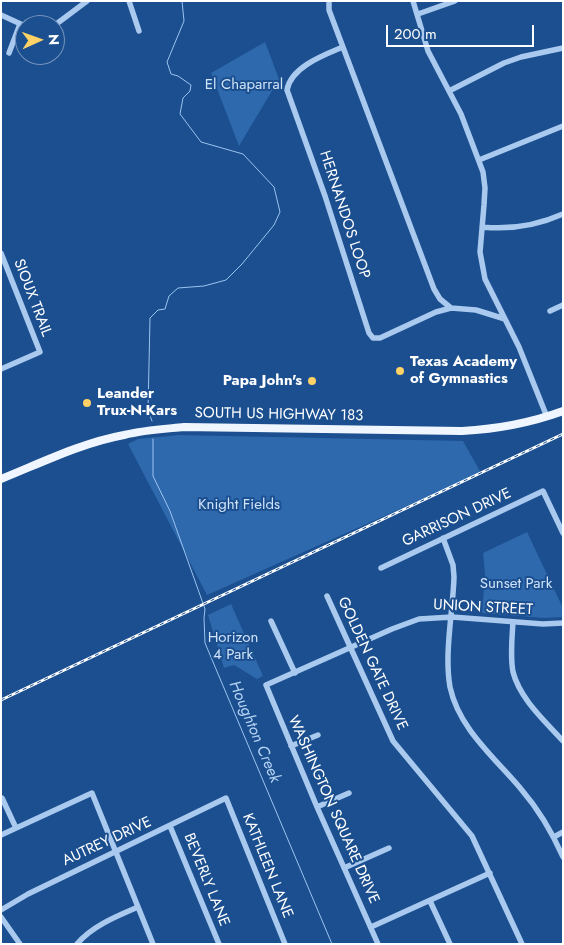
<!DOCTYPE html>
<html>
<head>
<meta charset="utf-8">
<style>
	body { margin:0 }
	#map { position:relative; width:564px; height:945px; overflow:hidden; background:#1b4f8f; font-family:Jost,sans-serif }
	canvas { display:block }
	.frame { position:absolute; inset:0; border:2px solid #fff; pointer-events:none }
	.north { position:absolute; left:15px; top:15px; width:50px; height:50px; box-sizing:border-box; background:#1b4f8f; border:1px solid #7695bc; border-radius:50%; rotate:88deg; font-size:14px; font-weight:700; line-height:20px; text-align:center; color:#fff }
	.north::after { content:''; display:block; margin:auto; width:18px; height:22px; background:#ffd166; clip-path:polygon(50% 0,100% 100%,50% 72%,0 100%) }
	.scale { position:absolute; left:386px; top:25px; width:148px; height:22px; box-sizing:border-box; border:2px solid #fff; border-top:0; padding-left:6px; font-size:15px; line-height:18px; white-space:nowrap; color:#fff; -webkit-text-stroke:4px #1b4f8f; paint-order:stroke }
</style>
</head>
<body>
<div id="map">
<canvas width="564" height="945"></canvas>
<div class="frame"></div>
<div class="north">N</div>
<div class="scale">200 m</div>
</div>
<script>
const c = document.querySelector('canvas').getContext('2d');
c.lineJoin = 'round';
function fillPath(path, color) { c.fillStyle = color; c.fill(path, 'evenodd'); }
function stroke(path, color, width, dash) { c.strokeStyle = color; c.lineWidth = width; c.lineCap = dash ? 'butt' : 'round'; c.setLineDash(dash || []); c.stroke(path); }
function write(font, color, halo, rows, align = 'center') {
  c.font = font + ' Jost,sans-serif'; c.lineWidth = 4; c.setLineDash([]); c.textBaseline = 'middle'; c.strokeStyle = halo; c.fillStyle = color; for (const [text, x, y, turn = 0] of rows) {
    c.save(); c.translate(x, y); c.rotate((+turn || 0) * Math.PI / 180); c.textAlign = isNaN(turn) ? turn : align; if (halo) c.strokeText(text, 0, 0); c.fillText(text, 0, 0); c.restore();
  }
}
const green = new Path2D(`
	M265,42l14,37 -40,67 -28,-73z
	M180,435l283,6 18,32 -274,122 -79,-151 10,-5z
	M527,532l36,76v9l-19,1 -62,-5 3,-39 -2,-21z
	M231,604l32,72 -6,3 -23,-14 -10,3 -16,-53z`);
const stream = new Path2D(`
	M152,421l-4,-11 2,-92 8,-8 7,-1 4,-13 9,-8 26,-2 22,-6 16,-16 32,-39 6,-13 -6,-25 -31,-33 -42,-12 -21,-28 3,-16 7,-7 1,-6 -13,-9 -7,-2 -4,-12 17,-41 -2,-20
	M153,439v37l17,35 35,98 -1,9 1,25 127,301`);
const minor = new Path2D(`
	M129,1l10,30
	M413,1l15,50 33,63 22,58 2,16 -1,17 -4,47 5,27 34,68 28,70
	M329,3v7l105,279 6,10 11,9 25,2 29,9
	M418,14l37,-13
	M1,15l24,11
	M55,25l32,-24
	M343,47c-19,8 -52,20 -56,43l38,106 44,137 4,5h7l56,-26 15,-4
	M9,53l11,-29
	M449,91l55,-28 17,-6 42,-9
	M479,160l84,-34
	M482,227c29,3 54,-1 81,-13
	M1,253l39,99 -39,17
	M550,311l13,-6
	M443,538l10,27 1,12c-1,35 -10,76 -4,110 9,42 45,71 71,102 18,21 31,43 42,68
	M381,568l162,-77 20,42
	M327,596l66,145 79,95 50,108
	M271,621l24,52
	M513,622c-1,16 -3,34 0,50 7,27 32,49 50,69
	M291,746l27,-11
	M2,798l14,30
	M317,807l32,-14
	M170,826l49,118
	M1,835l91,-42 61,151
	M554,837l9,-5
	M344,868l45,-20
	M430,901l20,43
	M1,910l27,-16 198,-96 59,146
	M1,917l19,27
	M371,927l119,-54
	M77,944c15,-18 40,-28 61,-37
	M378,944l-61,-137 -51,-122 126,-56 27,-10 33,-2 91,7 20,-1`);
const major = new Path2D(`
	M1,479c40,-16 80,-36 123,-44 20,-5 40,-6 60,-8l278,4c35,-2 68,-8 101,-20`);
const rail = new Path2D(`
	M1,700l562,-266`);
const markers = [
	[400,371,5,"#ffd166"],
	[312,381,5,"#ffd166"],
	[87,403,5,"#ffd166"]
];
const parkNames = [
	["El Chaparral",244,85],
	["Knight Fields",239,505],
	["Sunset Park",516,584],
	["Horizon",233,638],
	["4 Park",233,655]
];
const streetNames = [
	["HERNANDOS LOOP",344,215,72],
	["SIOUX TRAIL",32,298,69],
	["SOUTH US HIGHWAY 183",279,415,1],
	["GARRISON DRIVE",457,518,-25],
	["UNION STREET",483,608,3],
	["GOLDEN GATE DRIVE",372,664,65],
	["WASHINGTON SQUARE DRIVE",333,810,66],
	["AUTREY DRIVE",107,842,-25],
	["KATHLEEN LANE",267,866,68],
	["BEVERLY LANE",206,880,68]
];
const poiNames = [
	["Texas Academy",410,362],
	["of Gymnastics",410,379],
	["Papa John's",302,381,"right"],
	["Leander",97,394],
	["Trux-N-Kars",97,411]
];
const waterNames = [
	["Houghton Creek",254,732,67]
];
fillPath(green, '#2e69ad');
stroke(stream, '#9cc4f0', 1);
stroke(minor, '#a9c9ee', 5.5);
stroke(major, '#f0f6ff', 8);
stroke(rail, '#fff', 3);
stroke(rail, '#1b4f8f', 1, [4]);
for (const [x, y, r, color] of markers) { const dot = new Path2D(); dot.arc(x, y, r, 0, 2 * Math.PI); c.fillStyle = color; c.fill(dot); stroke(dot, '#1b4f8f', 2); }
write('15px', '#cfe3fa', '#1b4f8f', parkNames);
write('15px', '#fff', '#1b4f8f', streetNames);
write('bold 15px', '#fff', '#1b4f8f', poiNames, 'left');
write('italic 16px', '#b5d3f5', '#1b4f8f', waterNames);
</script>
</body>
</html>
